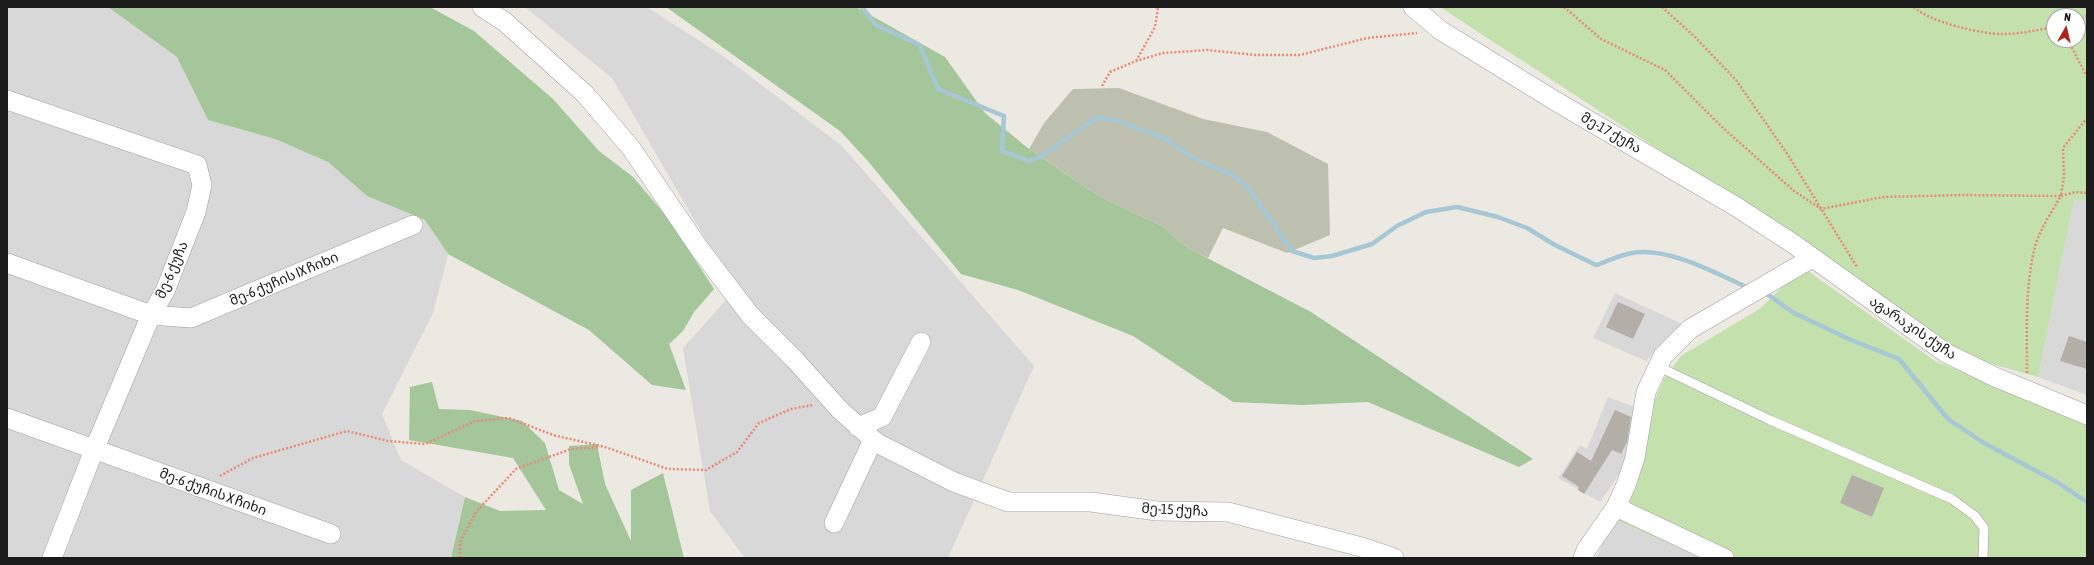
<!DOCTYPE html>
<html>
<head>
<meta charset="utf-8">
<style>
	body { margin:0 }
	#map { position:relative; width:2094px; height:565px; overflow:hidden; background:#ebe9e2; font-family:"Asap Condensed",sans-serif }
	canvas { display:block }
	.frame { position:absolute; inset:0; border:8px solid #1b1b1b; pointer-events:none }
	.north { position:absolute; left:2046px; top:8px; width:40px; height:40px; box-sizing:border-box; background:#fff; border:1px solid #a4a4a4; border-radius:50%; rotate:8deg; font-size:11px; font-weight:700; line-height:16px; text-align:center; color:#1b1b1b }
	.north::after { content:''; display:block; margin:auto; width:14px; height:18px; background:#af2217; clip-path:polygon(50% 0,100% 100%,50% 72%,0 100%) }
</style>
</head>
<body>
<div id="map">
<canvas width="2094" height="565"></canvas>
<div class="frame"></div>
<div class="north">N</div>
</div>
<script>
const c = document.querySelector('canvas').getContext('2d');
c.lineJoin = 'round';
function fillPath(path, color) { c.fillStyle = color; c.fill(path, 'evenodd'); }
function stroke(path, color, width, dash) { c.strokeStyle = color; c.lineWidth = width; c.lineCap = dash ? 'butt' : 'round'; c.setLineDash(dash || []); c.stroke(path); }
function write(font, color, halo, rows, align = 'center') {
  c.font = font + ' "Asap Condensed","Noto Sans Georgian",sans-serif'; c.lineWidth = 3.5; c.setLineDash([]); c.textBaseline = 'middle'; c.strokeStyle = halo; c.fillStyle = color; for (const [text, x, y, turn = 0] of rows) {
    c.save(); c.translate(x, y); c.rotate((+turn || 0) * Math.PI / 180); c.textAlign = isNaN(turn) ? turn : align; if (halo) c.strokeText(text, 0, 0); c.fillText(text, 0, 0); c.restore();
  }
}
const residential = new Path2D(`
	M7,7h101l69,50 31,63 67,19 53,23 39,34 58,24 23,34 -15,59 -51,101 19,46 64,37 -14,61h-444z
	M525,7h122l79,51 116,88 192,220 -86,192h-203l-35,-47 -27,-163 52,-58 -123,-212z
	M2074,198l13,3v194l-49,-18z
	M1615,293l67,31 -36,37 -53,-23z
	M1608,397l29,11 -15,62 -22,32 -42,-24 22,-33 7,4z
	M1614,519l87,39h-105z`);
const construction = new Path2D(`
	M1119,88l84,31 64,13 61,32 2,71 -43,18 -64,-25 -15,30 -20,-10 -26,-22 -60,-28 -73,-49 15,-26 29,-34z`);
const grass = new Path2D(`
	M1440,7h647v194l-13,-2 -36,178 -81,-23 -181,-128zM2054,16h24v24h-24z
	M1802,267l133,94 93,37 59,28v132h-386l-87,-39 37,-111 13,-29 17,-23 80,-48z`);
const forest = new Path2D(`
	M108,7h322l44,24 79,68 46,52 34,26 35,41 46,71 -20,23 -11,19 -14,13 17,46 -34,-5 -63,-55 -141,-76 -23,-34 -58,-24 -39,-34 -53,-23 -67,-19 -31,-63z
	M666,7h190l89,50 40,56 44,36 34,23 39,26 60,28 26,22 123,64 222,147 -14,8 -151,-65 -66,3 -69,-3 -100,-66 -115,-46 -57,-16 -94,-114 -27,-29z
	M432,382l7,27 31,1 52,11 23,22 14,47 24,14 -14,-40v-18l28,-2 8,40 26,57v-51l32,-17 21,85h-233l14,-61 35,14 46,-1 -33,-52 -104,-18 1,-53z`);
const stream = new Path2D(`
	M862,7l14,18 44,20 18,44 66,27 -2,35 27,10 11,-4 56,-39 22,3 48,18 24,17 44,20 13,10 10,14 35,51 22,7 18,-2 40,-12 25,-18 29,-14 31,-5 41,10 29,11 28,17 41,20c12,-4 24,-10 36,-12 35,-6 80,18 112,33
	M1767,294l27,19 57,27 48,19 49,60 36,24 73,39 30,20`);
const building = new Path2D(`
	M1618,302l27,12 -12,25 -27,-12z
	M2069,336l18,6v27l-27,-8z
	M1615,410l16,7 -4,25 -6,12 -9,-4 -28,44 -6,-4 1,-3 -17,-11 15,-24 14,9z
	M1852,475l32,13 -12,29 -32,-14z`);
const path = new Path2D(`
	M1564,7l37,32 64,31 58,58 71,63 27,18 62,-12 80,-2 98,1 3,-20 -1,-28 24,-30
	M1662,7l34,31 40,42 52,75 69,112
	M1914,7c15,15 67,27 88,27 18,0 35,-4 52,-7
	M2078,20l9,-4
	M2068,40l19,37
	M1136,61l19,-34 3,-20
	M1102,86l8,-14 26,-11 27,-8 44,-3 49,5h44l67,-17 50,-5
	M2027,373c0,-39 -2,-85 7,-122 4,-19 17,-38 27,-55l14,-4 12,1
	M220,476l33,-18 94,-27 41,10 37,3 50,-23 34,-3 44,17 52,12 63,22 38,1 31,-18 22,-29 32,-14 22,-4
	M460,558v-16l16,-30 40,-43 55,-20 29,-2`);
const lane = new Path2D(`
	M1657,366l113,54 182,79 23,17 9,12 -1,30`);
const street = new Path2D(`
	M482,7l23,15 80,72 46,54 68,100 51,67 45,45 45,50 37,33 77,39 54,20h83l66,9 71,1 137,36 29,10
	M1413,7l27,23 117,72 178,104 57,37 154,110 49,24 92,38
	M7,100l190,65 5,20 -6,27 -31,79 -14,24 -57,135 -42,108
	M7,263l144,52 40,3 222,-93
	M7,418l324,116
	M858,427l24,-10 39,-75
	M1616,507l108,51
	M834,523l39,-83
	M1583,558l3,-8 30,-43 10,-22 9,-27 11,-66 17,-36 27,-27 122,-71`);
const streetNames = [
	["მე-17 ქუჩა",1611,133,30],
	["მე-6 ქუჩა",172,270,-67],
	["მე-6 ქუჩის IX ჩიხი",284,279,-23],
	["აგარაკის ქუჩა",1913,328,34],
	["მე-6 ქუჩის X ჩიხი",213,492,20],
	["მე-15 ქუჩა",1175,510,3]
];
fillPath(residential, '#d9d8d8');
fillPath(construction, '#bdbfaf');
fillPath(grass, '#c3e0ad');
fillPath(forest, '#a5c69b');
stroke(stream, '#a7c7d4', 4.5);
fillPath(building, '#b4aea8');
stroke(lane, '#9f9f9f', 10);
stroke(street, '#9f9f9f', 20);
stroke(path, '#e88a76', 2.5, [2, 2]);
stroke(lane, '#fff', 9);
stroke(street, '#fff', 19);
write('14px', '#1b1b1b', '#fff', streetNames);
</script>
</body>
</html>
